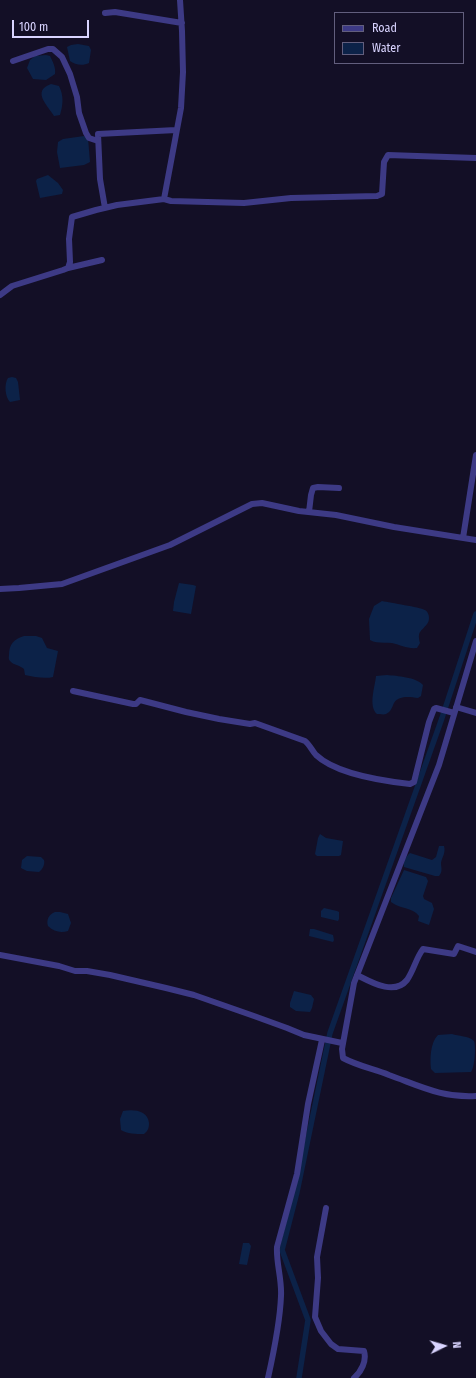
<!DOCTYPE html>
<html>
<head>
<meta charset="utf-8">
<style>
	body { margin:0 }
	#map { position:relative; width:476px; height:1378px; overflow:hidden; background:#130f26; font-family:"Fira Sans Condensed",sans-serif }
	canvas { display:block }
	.legend { position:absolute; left:334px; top:12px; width:130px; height:52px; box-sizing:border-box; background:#130f26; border:1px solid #625e7d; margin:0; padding:5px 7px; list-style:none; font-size:12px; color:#d9d4ff }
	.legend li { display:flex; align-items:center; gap:8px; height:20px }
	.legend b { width:20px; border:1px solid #625e7d }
	.north { position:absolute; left:424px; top:1326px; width:40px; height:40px; -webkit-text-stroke:3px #130f26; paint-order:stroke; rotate:85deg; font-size:11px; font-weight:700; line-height:16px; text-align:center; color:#d9d4ff }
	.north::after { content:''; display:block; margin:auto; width:14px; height:18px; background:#d9d4ff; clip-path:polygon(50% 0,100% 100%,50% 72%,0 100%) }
	.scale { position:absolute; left:12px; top:20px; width:77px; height:18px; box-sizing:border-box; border:2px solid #d9d4ff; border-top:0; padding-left:5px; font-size:12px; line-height:14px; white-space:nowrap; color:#d9d4ff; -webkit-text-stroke:3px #130f26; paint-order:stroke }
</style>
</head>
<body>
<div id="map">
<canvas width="476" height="1378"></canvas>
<ul class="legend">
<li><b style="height:5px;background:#3d3a85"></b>Road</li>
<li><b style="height:11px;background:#0c2248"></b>Water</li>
</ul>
<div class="north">N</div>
<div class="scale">100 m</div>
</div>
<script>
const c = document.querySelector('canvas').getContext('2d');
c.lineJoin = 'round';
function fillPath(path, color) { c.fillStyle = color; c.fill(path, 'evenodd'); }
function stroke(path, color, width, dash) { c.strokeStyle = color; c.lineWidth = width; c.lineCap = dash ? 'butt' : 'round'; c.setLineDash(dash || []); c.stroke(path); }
const water = new Path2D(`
	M78,44l11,2 2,4 -2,13c-6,3 -14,2 -19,-2l-3,-14 4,-2z
	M46,55l4,1c3,6 6,12 5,18l-9,6 -13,-1 -6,-11 3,-8 5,-4z
	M51,84l8,2c5,10 4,19 1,29l-6,1c-6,-10 -23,-25 -3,-32z
	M84,136l4,2 2,24 -6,3 -24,3 -3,-16 1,-10 5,-3z
	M48,175l10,8 5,7 -1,4 -22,4 -4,-17 1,-2z
	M12,377l4,1 2,4 2,18 -10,2c-5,-5 -6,-18 -2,-24z
	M179,583l14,2 3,1 -5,28 -18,-3 1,-9z
	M382,601c9,2 37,6 43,9 5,3 5,11 2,14 -6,8 -10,7 -7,19l-3,5c-10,1 -16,-3 -25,-5 -8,-1 -16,1 -22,-3l-1,-21 5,-13z
	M24,636h12l6,2 5,10 11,3 -5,26c-8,2 -19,0 -28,-2l-1,-6c-4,-4 -11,-4 -14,-8 -2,-2 -1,-4 -1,-6 0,-11 5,-16 15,-19z
	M387,675c10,1 29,2 36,10l-2,11 -3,2c-8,-1 -19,-3 -24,5 -2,4 -3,9 -8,11 -2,1 -7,0 -9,0 -9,-8 -2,-27 -1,-38z
	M320,834l6,4 17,3 -2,14 -2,1h-22l-2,-2 3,-16z
	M439,846h5c2,7 -2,11 -3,17 0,5 2,8 -2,13h-4l-31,-9c-1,-5 2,-11 6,-14l22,7 4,-3z
	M27,856l14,1 3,3c1,4 -1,9 -5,12l-12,-1 -6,-3 1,-8z
	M404,870l22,7 2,4 -5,15 1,3 8,4 2,6 -5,16 -11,-4 1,-5c-7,-9 -19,-7 -28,-14v-4z
	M324,908l13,3 2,1v7l-1,2 -17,-4v-6z
	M55,912h5l8,2 3,9 -3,8c-7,2 -14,1 -20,-5 -2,-6 1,-12 7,-14z
	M310,929h4l19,6 1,5 -1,2 -24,-6z
	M294,991l17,4 3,4 -2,9 -2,4 -14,-1 -6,-4v-4z
	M452,1034c6,2 17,2 22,7 2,5 1,26 -3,31l-36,1 -4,-4c-1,-10 -1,-26 7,-34z
	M123,1111c10,-2 25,-1 26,12 0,5 -1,8 -5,11 -8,0 -17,0 -23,-4l-1,-11z
	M243,1243h6l2,3 -4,19 -8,-1z`);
const canal = new Path2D(`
	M299,1378l9,-58 -26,-70 15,-58 33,-159 112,-315 34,-104`);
const minor = new Path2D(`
	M105,13l10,-1 67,11
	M13,61l35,-12h5l9,8 8,17 7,23 2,16 7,20 3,5 9,3
	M164,199l7,2 73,2 47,-5 86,-2 5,-2 2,-32 4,-7 88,3
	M105,208l-5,-29 -2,-45 78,-4
	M68,268l34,-8
	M0,295l12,-9 51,-16 5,-2 2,-6 -1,-23 3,-22 24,-7 21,-5 47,-6 17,-91 2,-36 -1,-41 -2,-31
	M309,512l2,-17 2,-7 5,-1 21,1
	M463,538l13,-83
	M0,589l19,-1 43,-4 108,-39 82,-41 10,-1 37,8 37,4 58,12 82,13
	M476,641l-37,124 -85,218 -12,66 1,9c15,8 31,11 46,17 31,11 53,23 87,21
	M73,691l60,13h3l4,-4 46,12 33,7 31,5 5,-1 50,18c5,4 7,10 11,14 20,19 67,26 94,29l4,-2 15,-60 5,-13 2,-1 18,5
	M456,707l20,6
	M0,955l59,11 16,5h12l23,4 56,13 28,7 60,21 33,12 17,7 38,8
	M357,975c14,7 37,21 50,5 7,-10 9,-22 16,-31l31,5 4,-8 18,6
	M326,1208l-9,49 1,21 -3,39 6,14 10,13 7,5 26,2c3,10 -3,21 -10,27
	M268,1378c6,-27 12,-55 13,-82 1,-17 -5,-33 -4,-49l20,-73 11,-70 14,-64`);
fillPath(water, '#0c2248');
stroke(canal, '#0c2248', 5.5);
stroke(minor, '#3d3a85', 6);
</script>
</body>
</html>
